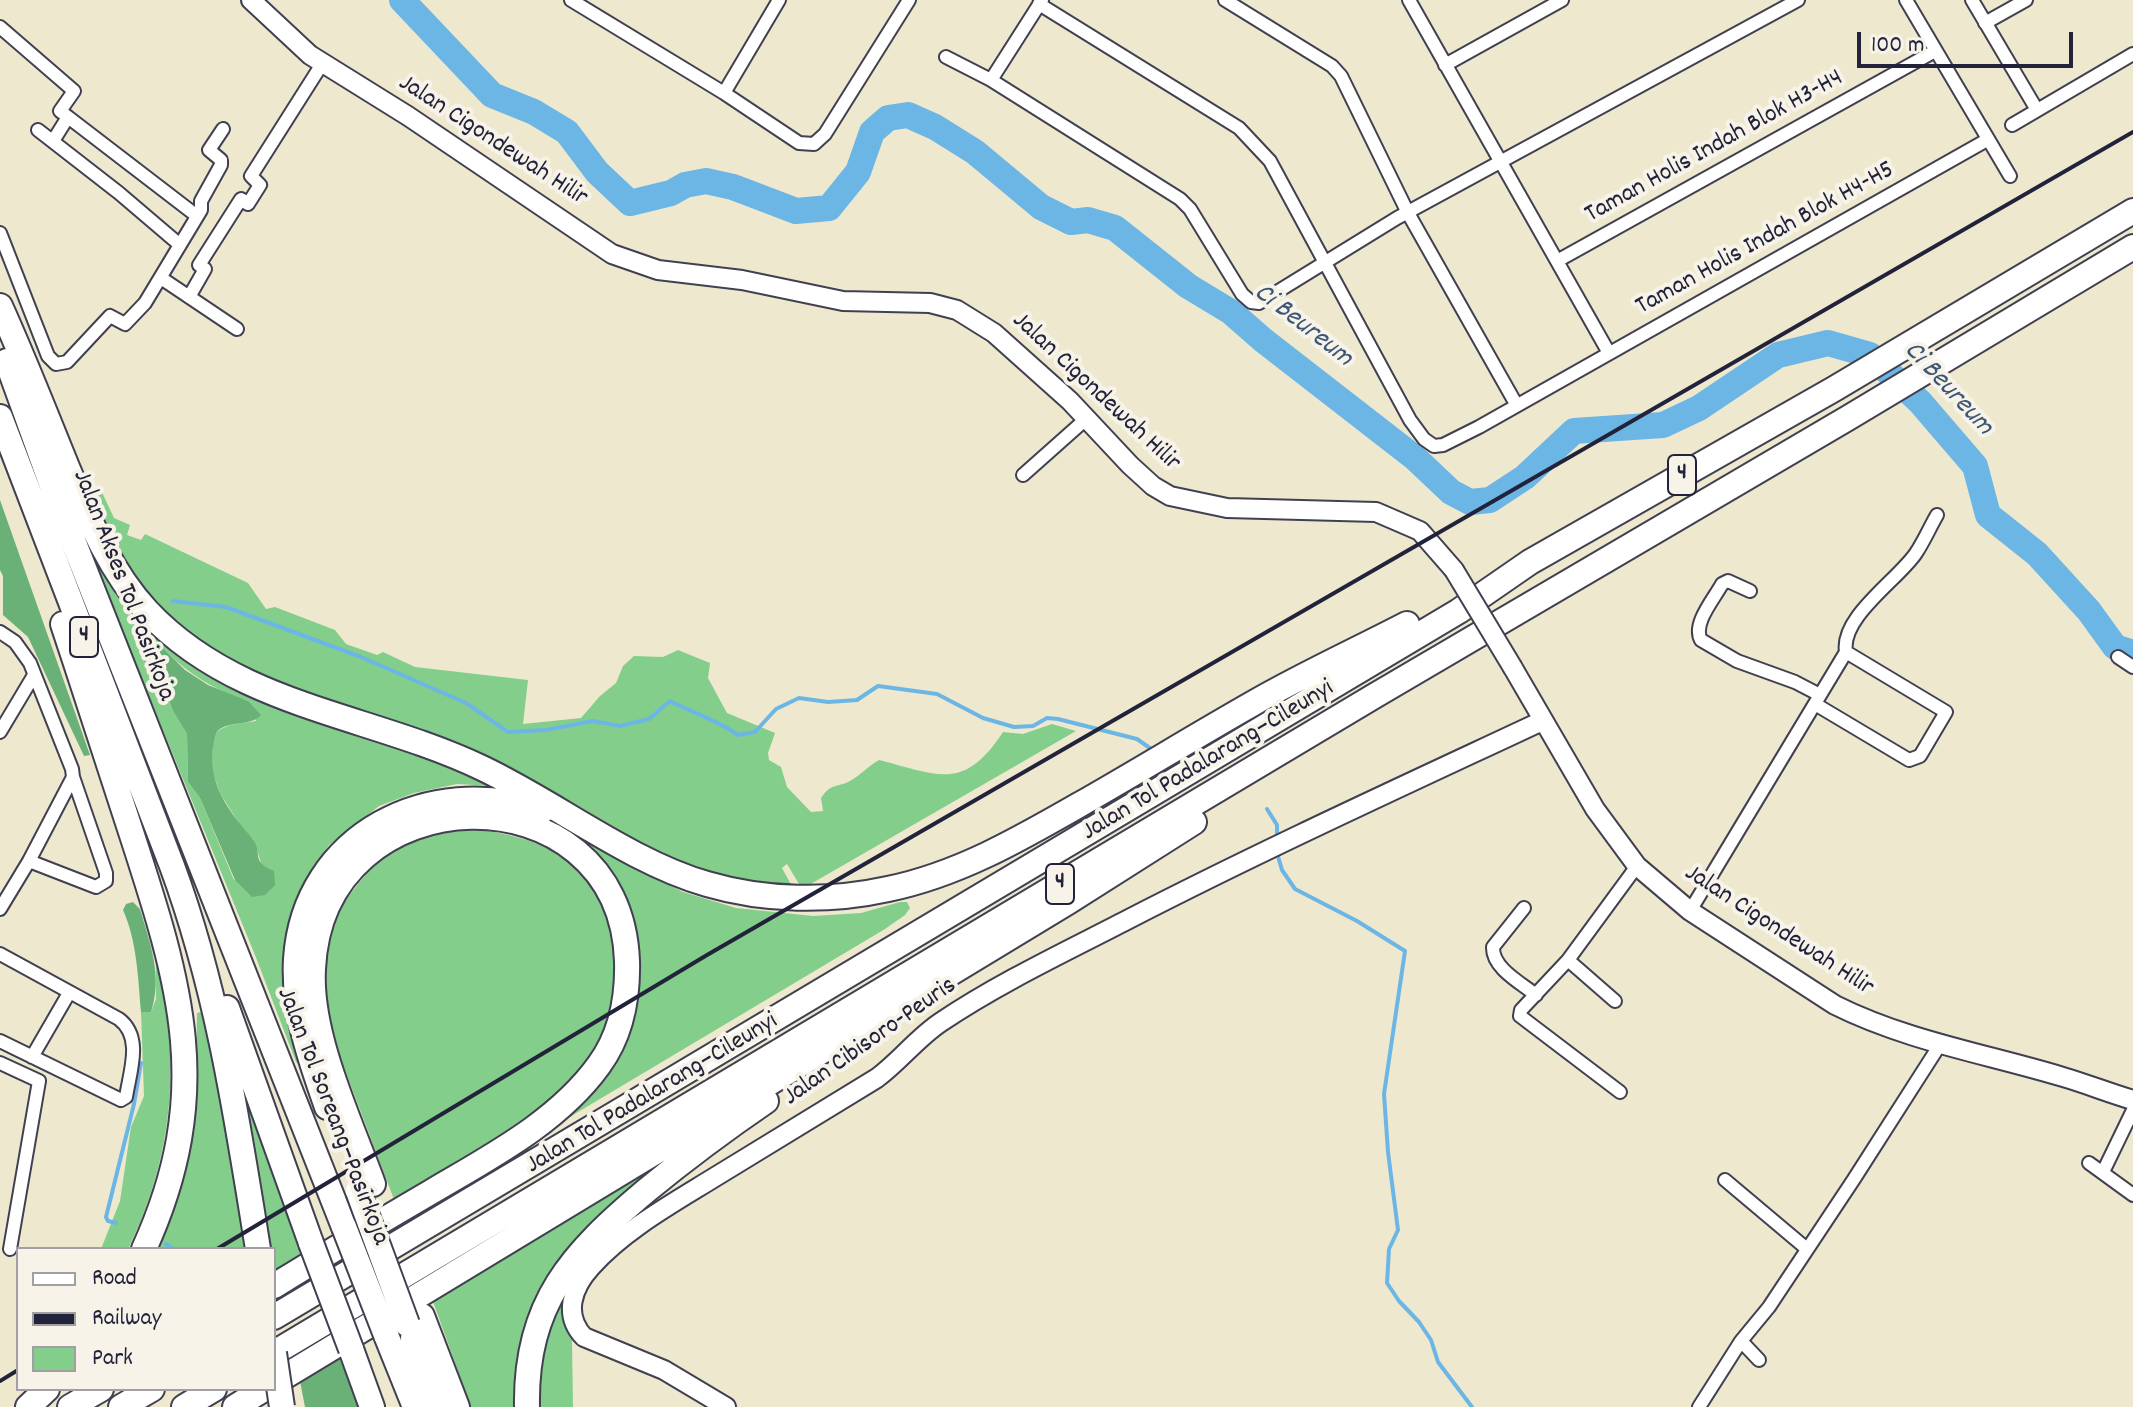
<!DOCTYPE html>
<html>
<head>
<meta charset="utf-8">
<style>
	body { margin:0 }
	#map { position:relative; width:2133px; height:1407px; overflow:hidden; background:#eee8cf; font-family:Dekko,sans-serif }
	canvas { display:block }
	.legend { position:absolute; left:16px; top:1247px; width:260px; height:144px; box-sizing:border-box; background:#f7f3e8; border:2px solid #a29fa3; margin:0; padding:10px 14px; list-style:none; font-size:24px; color:#22223b }
	.legend li { display:flex; align-items:center; gap:16px; height:40px }
	.legend b { width:40px; border:2px solid #a29fa3 }
	.scale { position:absolute; left:1857px; top:32px; width:216px; height:36px; box-sizing:border-box; border:4px solid #22223b; border-top:0; padding-left:10px; font-size:24px; line-height:28px; white-space:nowrap; color:#22223b; -webkit-text-stroke:6px #f7f3e8; paint-order:stroke }
</style>
</head>
<body>
<div id="map">
<canvas width="2133" height="1407"></canvas>
<ul class="legend">
<li><b style="height:10px;background:#fff"></b>Road</li>
<li><b style="height:10px;background:#22223b"></b>Railway</li>
<li><b style="height:22px;background:#83ce8b"></b>Park</li>
</ul>
<div class="scale">100 m</div>
</div>
<script>
const c = document.querySelector('canvas').getContext('2d');
c.lineJoin = 'round';
function fillPath(path, color) { c.fillStyle = color; c.fill(path, 'evenodd'); }
function stroke(path, color, width, dash) { c.strokeStyle = color; c.lineWidth = width; c.lineCap = dash ? 'butt' : 'round'; c.setLineDash(dash || []); c.stroke(path); }
function write(font, color, halo, rows, align = 'center') {
  c.font = font + ' Dekko,sans-serif'; c.lineWidth = 8; c.setLineDash([]); c.textBaseline = 'middle'; c.strokeStyle = halo; c.fillStyle = color; for (const [text, x, y, turn = 0] of rows) {
    c.save(); c.translate(x, y); c.rotate((+turn || 0) * Math.PI / 180); c.textAlign = isNaN(turn) ? turn : align; if (halo) c.strokeText(text, 0, 0); c.fillText(text, 0, 0); c.restore();
  }
}
const green = new Path2D(`
	M86,484l14,4 14,30 16,7 -3,10 14,5 4,-6 103,49 18,26 9,-2 60,23 11,14 31,11 6,-3 32,15 113,13 -5,44 58,-6 19,-22 16,-13 7,-17 11,-10 29,1 15,-7 32,13 -2,15 19,35 48,20 -7,20 1,7 12,7 6,20 24,25 12,-1 -2,-13c10,-15 15,-10 29,-17 11,-6 18,-15 29,-21 59,15 85,32 124,-28l20,2 29,-10 24,7 -274,158 -15,-25 -5,4 12,22 -45,-7 -59,-17 -50,-24 -68,-40 -114,-60 -212,-70 -54,-33 -33,-30 -36,-46z
	M79,525l104,132 46,30 190,66 74,33 -36,-2 -43,9 -35,13 -50,39 -20,29 -15,31 -8,35 -2,39 17,87 -5,-4 -41,-107zM154,639c32,33 51,47 94,62l8,20 -26,4 -13,6 -4,14 -2,24 10,26 23,36 10,9 8,26 -28,14 -34,-82 -12,-16 -1,-48 -14,-23 -7,-19 -16,-12 -8,-25 3,-11z
	M466,828c37,5 73,10 103,35 56,47 62,149 14,205 -48,56 -125,96 -188,134l-63,-166 -7,-32 -2,-36 14,-57 36,-46 44,-27z
	M559,828l124,64 53,16 77,8 48,-3 39,-11h7l3,6 -5,7 -20,14 -317,189 45,-50 13,-29 10,-85 -80,-124z
	M156,965c4,10 6,24 8,36 16,83 2,172 -36,248h-27l19,-48 11,-74 13,-31 -3,-84h10l5,-13z
	M206,1011l45,238h-95l19,-51 21,-117 1,-68z
	M235,1058l4,2 65,198 -30,17v-26h-4z
	M641,1177l2,2c-82,75 -124,110 -129,228h-43l-40,-111z
	M571,1277l2,130h-39l14,-82z`);
const forest = new Path2D(`
	M0,500l90,255 -6,1 -56,-119 -25,-22v-39l-3,-6z
	M150,638l4,1 31,31 23,15 40,16 13,14c-11,12 -31,5 -44,16 -15,44 7,75 35,107 12,14 -3,23 22,33l1,14 -10,10 -13,2 -17,-17 -35,-82 -12,-16 -1,-48 -14,-23 -7,-19 -16,-12 -8,-25z
	M133,902l7,7c10,34 23,67 11,103h-10c-3,-34 -4,-71 -18,-102l3,-6z
	M337,1353l24,54h-56l-6,-31z`);
const stream = new Path2D(`
	M173,601l53,6 135,50 105,46 42,29 38,-2 47,-9 27,5 29,-7 21,-18c23,12 47,19 68,34l17,-3 21,-23 23,-11 29,4 29,-2 21,-14 59,8 46,24 31,9 19,-1 14,-8 11,1 79,20 17,12
	M1267,809l10,16v15
	M1277,853l5,17 13,19 62,32 48,30 -21,143 4,58 10,78 -9,19 -2,34 12,18 20,21 12,18 7,22 34,45
	M116,1223l-8,-2 -2,-4 28,-113 7,-41
	M166,1244l7,5`);
const river = new Path2D(`
	M402,0l90,95 42,17 33,20 30,40 33,31 41,-10 14,-8 21,-4 27,6 63,24 33,-3 29,-36 14,-40 16,-14 20,-3 27,12 40,25 66,55 30,15 17,-2 27,8 73,58 43,26 32,28 152,118 36,34 19,10 20,-2 35,-23 49,-46 89,-6 36,-17 79,-53 50,-12 42,12 50,47 55,64 13,49 49,39 52,57 26,36 18,6`);
const street = new Path2D(`
	M571,0l153,93 75,50 15,1 11,-10 84,-134
	M1225,0l107,66 9,10 67,137 108,191
	M1409,0l200,353
	M1906,0l104,176
	M1972,0l65,110
	M1039,4l200,124 31,33 140,259 14,19 10,7 9,-1 36,-18 508,-287
	M1985,23l41,-23
	M0,27l74,64 -14,20 8,6
	M946,57l45,23 189,119 10,10 52,85 9,8 8,1 138,-85 401,-218
	M1445,65l117,-65
	M991,80l51,-80
	M724,93l55,-93
	M2012,125l121,-71
	M38,130l81,63 61,52
	M53,141l15,-24 129,99
	M0,233l48,123 8,8 11,-2 43,-46 15,8 20,-21 56,-93v-9l20,-36v-5l-12,-10 14,-21
	M1557,261l378,-210
	M161,278l76,51
	M189,297l16,-28 -6,-4 42,-66 7,5 12,-19 -9,-9 71,-112
	M1023,475l63,-56
	M1750,591l-22,-10 -6,3c-8,15 -30,40 -21,56l36,21 58,21 25,13
	M0,632l15,10 15,21 42,106 1,8 -44,84 -29,48
	M2118,657l15,10
	M1815,704l94,56 11,-4 26,-44 -100,-60
	M0,732l34,-57
	M29,861l67,26 10,-6v-8l-33,-96
	M1524,908l-31,39c-1,21 28,36 43,48
	M1690,911l156,-259c-6,-35 53,-73 70,-99 8,-12 14,-26 21,-38
	M0,954l119,65c24,18 11,52 7,78l-5,3 -121,-59
	M1568,960l47,41
	M32,1057l37,-64
	M0,1063l39,18 -29,168
	M1620,1092l-100,-76 1,-6 47,-50 69,-94
	M2089,1163l44,32
	M2103,1172l30,-62
	M1725,1180l82,69
	M1741,1341l18,19
	M1699,1407l42,-66 28,-34 85,-128 87,-136`);
const secondary = new Path2D(`
	M251,0l59,55 98,61 204,138 46,16 84,10 101,21 87,2 27,7 37,23 76,68 60,64 23,21 17,10 57,12 149,4 44,19 34,39
	M1513,668l82,141 42,57 53,45 145,94c72,36 152,49 228,72 24,7 46,16 70,23
	M726,1407l-62,-37 -80,-33c-21,-22 -12,-49 7,-70 33,-37 82,-64 124,-90 54,-33 108,-66 162,-99 23,-17 40,-40 64,-56 58,-39 124,-70 186,-102 136,-70 276,-134 415,-199`);
const highway = new Path2D(`
	M0,306c24,53 45,107 67,161 21,50 42,103 80,144 90,96 222,103 335,157 74,35 148,94 225,116 58,17 122,18 181,5 69,-14 130,-49 191,-84 58,-33 115,-68 173,-101 50,-29 103,-53 155,-80
	M7,361l52,144 285,722
	M0,417l172,449c46,124 65,253 86,383
	M63,624c23,69 45,138 68,208 50,153 84,261 13,417
	M227,1008l84,235
	M327,1107c-17,-48 -34,-96 -31,-148 8,-125 135,-187 246,-148
	M274,1286c52,-32 104,-63 157,-94 59,-35 127,-70 168,-127 22,-30 29,-68 28,-104 -7,-196 -305,-191 -314,8 -4,66 37,152 60,215
	M422,1316l35,91
	M274,1317l1185,-706 71,-49 304,-173 299,-178
	M386,1335l29,72
	M413,1338l26,69
	M351,1349l21,58
	M274,1353l1102,-658 472,-277 285,-171
	M274,1383l794,-481 126,-80
	M28,1407l19,-18
	M70,1407l31,-18
	M121,1407l31,-18
	M184,1407l30,-18
	M235,1407l29,-18
	M527,1407c-2,-104 45,-154 120,-217 39,-32 78,-61 119,-89`);
const rail = new Path2D(`
	M217,1249l490,-294 1426,-823
	M0,1381l18,-11`);
const secondaryBridge = new Path2D(`
	M1454,570l59,98`);
const highwayBridge = new Path2D(`
	M358,1191l49,133
	M344,1227l42,108
	M311,1243l40,106
	M274,1353l8,54`);
const shields = [
	[1682,475,28],
	[84,637,28],
	[1060,884,28]
];
const shieldNames = [
	["4",1682,475],
	["4",84,637],
	["4",1060,884]
];
const streetNames = [
	["Jalan Cigondewah Hilir",492,142,33],
	["Taman Holis Indah Blok H3-H4",1715,148,-29],
	["Taman Holis Indah Blok H4-H5",1766,240,-29],
	["Jalan Cigondewah Hilir",1095,393,43],
	["Jalan Akses Tol Pasirkoja",122,586,69],
	["Jalan Tol Padalarang–Cileunyi",1209,762,-31],
	["Jalan Cigondewah Hilir",1778,932,33],
	["Jalan Cibisoro-Peuris",871,1043,-35],
	["Jalan Tol Padalarang–Cileunyi",653,1095,-31],
	["Jalan Tol Soreang–Pasirkoja",331,1117,69]
];
const waterNames = [
	["Ci Beureum",1302,327,38],
	["Ci Beureum",1947,390,47]
];
fillPath(green, '#83ce8b');
fillPath(forest, '#6ab177');
stroke(stream, '#6cb6e5', 4);
stroke(river, '#6cb6e5', 26);
stroke(street, '#414051', 16);
stroke(secondary, '#414051', 22);
stroke(highway, '#414051', 28);
stroke(street, '#fff', 12);
stroke(secondary, '#fff', 18);
stroke(highway, '#fff', 24);
stroke(rail, '#22223b', 4);
stroke(secondaryBridge, '#414051', 22, []);
stroke(highwayBridge, '#414051', 28, []);
stroke(secondaryBridge, '#fff', 18);
stroke(highwayBridge, '#fff', 24);
for (const [x, y, w] of shields) { const box = new Path2D(); box.roundRect(x - w / 2, y - 20, w, 40, 6); c.fillStyle = '#f7f3e8'; c.fill(box); stroke(box, '#22223b', 2); }
write('bold 24px', '#22223b', null, shieldNames);
write('26px', '#22223b', '#f7f3e8', streetNames);
write('italic 28px', '#3c5676', '#f7f3e8', waterNames);
</script>
</body>
</html>
